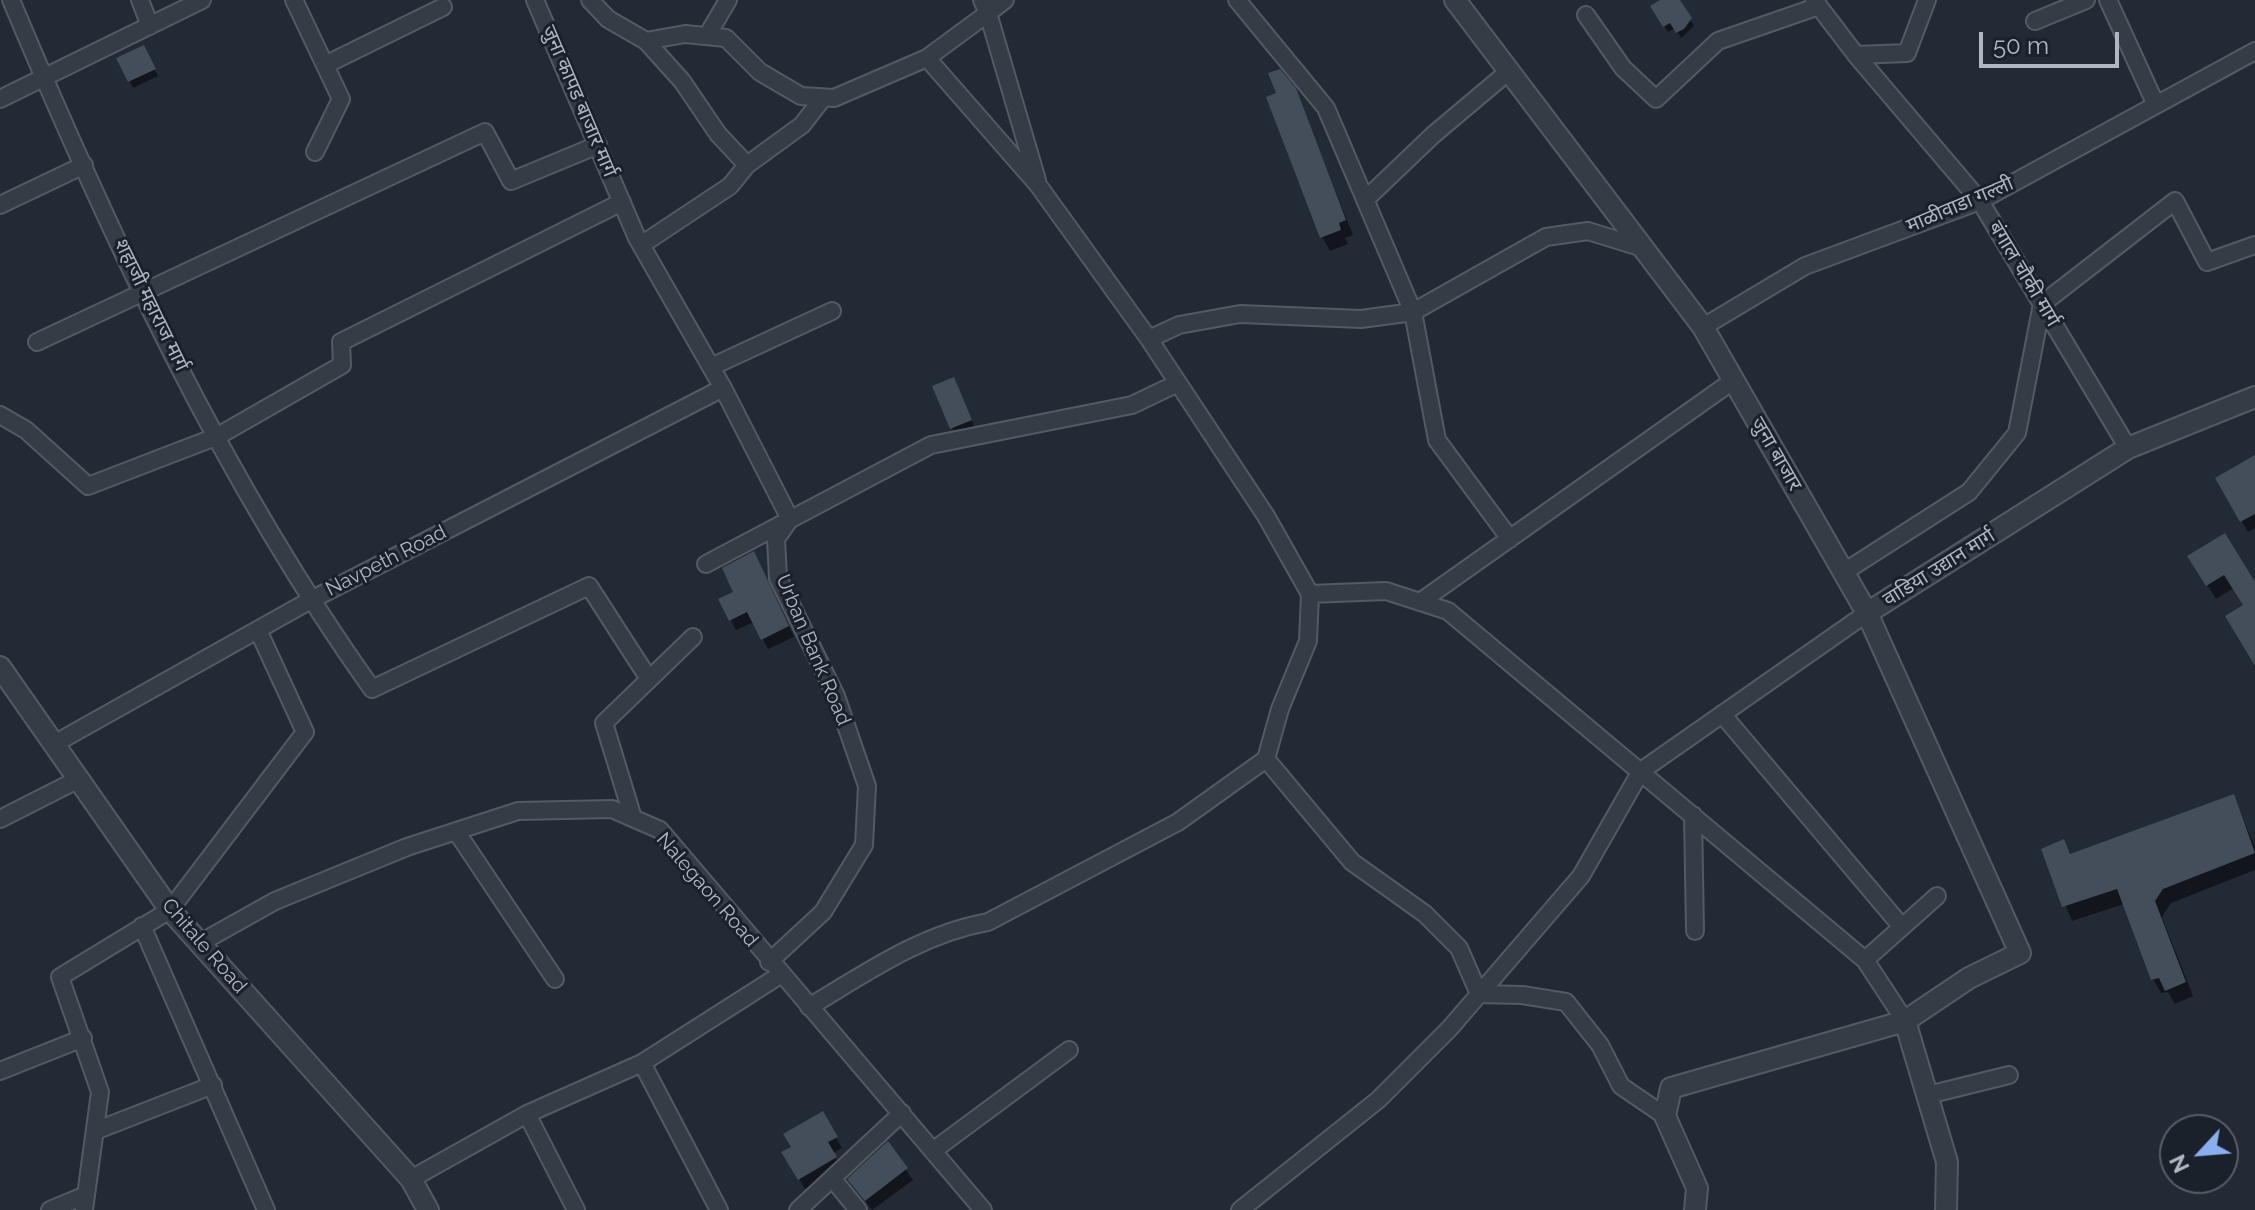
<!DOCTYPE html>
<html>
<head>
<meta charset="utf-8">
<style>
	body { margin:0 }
	#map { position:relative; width:2255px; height:1210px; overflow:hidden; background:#222a36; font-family:Raleway,sans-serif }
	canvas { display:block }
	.north { position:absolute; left:2159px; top:1114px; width:80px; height:80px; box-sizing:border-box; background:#1b212b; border:2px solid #575d68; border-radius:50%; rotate:244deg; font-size:22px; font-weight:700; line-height:32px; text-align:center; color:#b0b7c3 }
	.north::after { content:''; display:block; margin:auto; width:28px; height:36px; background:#8aafee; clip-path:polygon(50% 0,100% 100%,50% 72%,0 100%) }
	.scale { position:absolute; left:1979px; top:32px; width:140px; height:36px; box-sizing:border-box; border:4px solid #b0b7c3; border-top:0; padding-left:10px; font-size:24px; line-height:28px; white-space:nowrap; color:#b0b7c3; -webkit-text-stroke:6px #1b212b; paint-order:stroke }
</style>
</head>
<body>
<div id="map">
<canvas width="2255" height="1210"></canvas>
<div class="north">N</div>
<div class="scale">50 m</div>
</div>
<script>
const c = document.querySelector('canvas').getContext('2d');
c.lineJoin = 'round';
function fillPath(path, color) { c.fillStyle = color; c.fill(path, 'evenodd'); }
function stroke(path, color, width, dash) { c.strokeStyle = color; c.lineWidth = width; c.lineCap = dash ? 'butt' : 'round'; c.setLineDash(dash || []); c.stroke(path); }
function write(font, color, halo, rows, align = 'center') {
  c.font = font + ' Raleway,"Noto Sans Devanagari",sans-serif'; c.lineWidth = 6; c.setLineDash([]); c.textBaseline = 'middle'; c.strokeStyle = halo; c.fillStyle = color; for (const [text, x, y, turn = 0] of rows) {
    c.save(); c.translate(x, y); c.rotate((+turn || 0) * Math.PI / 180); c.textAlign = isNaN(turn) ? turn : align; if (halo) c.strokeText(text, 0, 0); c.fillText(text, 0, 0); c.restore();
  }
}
const shadow = new Path2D(`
	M1664,0h14l16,26 -13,12 -6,-10 -7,4 -15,-25z
	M143,47l15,29 -25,12 -14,-29z
	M1294,90l59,145 -8,3 3,6 -18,7 -8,-14 -44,-143z
	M957,386l17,40 -18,8 -4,-6z
	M2255,457v71l-7,4 -31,-53z
	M2190,557l65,29v77l-10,-57 -11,-18 -18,11z
	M759,564l35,73 -26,12 -14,-27 -18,8 -5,-10z
	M2233,797l22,49v24l-84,33 -9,14 31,79 -18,8 -7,-12 -7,1 -8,-14 -29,-75 -52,17 -29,-71 20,-8 9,14z
	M822,1114l20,34 -9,5 8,16 -36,20 -21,-36 9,-5z
	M888,1144l25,36 -41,30 -22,-30z`);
const building = new Path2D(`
	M1660,0h20l12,18 -8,11 -8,4 -6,-10 -7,4 -13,-21z
	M144,45l12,24 -28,13 -12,-24z
	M1280,69l16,19 50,132 -7,3 2,7 -21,8 -54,-141 10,-4 -8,-20z
	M954,377l18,43 -22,9 -18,-43z
	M2255,455v59l-15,8 -25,-44z
	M2225,533l30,49v84l-30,-50 18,-11 -19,-30 -18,11 -19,-30z
	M754,551l35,75 -28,14 -14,-28 -18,9 -11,-22 15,-7 -11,-24z
	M2234,794l21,59 -92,36 -8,12 31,81 -21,9 -6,-13 -8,2 -34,-91 -55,18 -21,-58 23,-10 6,15z
	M823,1111l15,26 -10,5 9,15 -39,23 -17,-28 10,-5 -8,-13z
	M888,1141l20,27 -43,33 -18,-22z`);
const minor = new Path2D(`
	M11,0c100,238 211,478 361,689l217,-103 60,93
	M140,0l10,26
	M294,0l47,99 -26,53
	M535,0l102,238 86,150 67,131 -14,20 2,39 58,118 31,90 -3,59 -41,67 -54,50
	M590,0l18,19 38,22 39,-7 41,4 34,34 41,24 33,2 93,-40 61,-45 -6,-13
	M1005,0l-17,13 49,167
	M1237,0l89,108 87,204 24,128 73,99
	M1814,0l42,55 124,146 148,247
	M2108,0l48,105
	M1586,15l37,53 33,31 62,-58 101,-35
	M2035,21l51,-21
	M707,36l21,-36
	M646,41l36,40 36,53 29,31
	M1856,55l51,-2 20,-53
	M927,58l111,127 111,154 117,177 44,78 -2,47 -28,68 -14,50 86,103 73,52 34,34 20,46
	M325,65l118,-58
	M0,99l202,-99
	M1365,200l68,-65 76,-64
	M0,205l84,-40
	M641,245l89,-59 17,-21 55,-40 21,-27
	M1703,327l102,-61 175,-65 275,-150
	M1149,339l30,-14 61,-11 121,5 52,-7 133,-75 42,-6 55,17
	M37,342l448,-210 26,49 87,-36
	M711,367l121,-56
	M0,415l26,15 62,56 130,-50 124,-71 -1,-23 281,-140
	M706,564l225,-119 201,-40 46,-22
	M1844,572l125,-80 48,-59 25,-129 133,-103 32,61 48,-17
	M1310,594l76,-3 62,20 417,349 40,61
	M1420,602l314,-222
	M1722,714l180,213
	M54,744l255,-143 414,-213
	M1693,815l2,116
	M633,818l-29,-95 89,-86
	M0,819l77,-39
	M456,831l99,148
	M142,926l124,284
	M200,943l75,-42 132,-54 111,-36 94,-2 48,21 323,380
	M1865,960l72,-64
	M1479,994l43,1 44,7 34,43 21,41 44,30
	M809,1007c57,-34 112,-73 179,-85l190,-100 88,-63
	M642,1063l77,147
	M0,1071l83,-33
	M1928,1095l81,-20
	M527,1114l49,96
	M95,1131l118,-46
	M934,1150l135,-100
	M832,1178l26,32
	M411,1179l116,-65 115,-51 138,-88
	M50,1210l36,-15
	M84,1210l16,-118 -40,-115 110,-67 135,-178 -47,-102
	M798,1210l104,-97
	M1240,1210l138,-110 72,-72 131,-152 60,-105 226,-158`);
const tertiary = new Path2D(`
	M1455,0l248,327 164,286 153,340 -51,25 -64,43 -234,67 -6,28 32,72 -2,22
	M1867,613l261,-165 127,-51
	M0,667l170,243 241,269 17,31
	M1905,1021l42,141 -1,48`);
const streetNames = [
	["जुना कापड बाजार मार्ग",579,101,67],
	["माळीवाडा गल्ली",1960,205,-23],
	["बंगाल चौकी मार्ग",2024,274,59],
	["शहाजी महाराज मार्ग",151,305,64],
	["जुना बाजार",1776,454,60],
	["Navpeth Road",386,561,-27],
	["वाडिया उद्यान मार्ग",1939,568,-32],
	["Urban Bank Road",813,650,67],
	["Nalegaon Road",707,890,49],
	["Chitale Road",204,946,49]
];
fillPath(shadow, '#0007');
fillPath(building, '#444d5a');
stroke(minor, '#535a64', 20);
stroke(tertiary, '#535a64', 24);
stroke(minor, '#353c46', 16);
stroke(tertiary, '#353c46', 20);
write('20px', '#b0b7c3', '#1b212b', streetNames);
</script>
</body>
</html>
